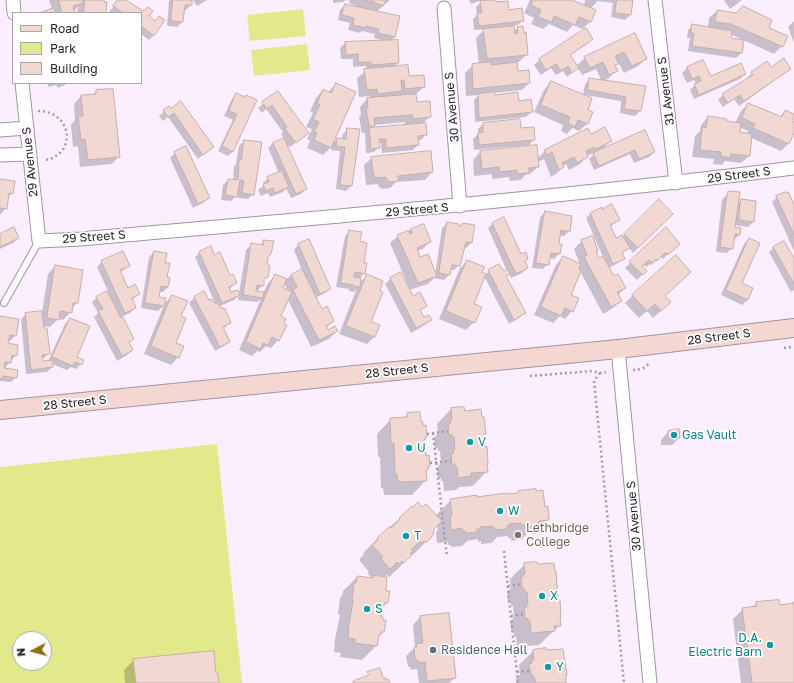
<!DOCTYPE html>
<html>
<head>
<meta charset="utf-8">
<style>
	body { margin:0 }
	#map { position:relative; width:794px; height:683px; overflow:hidden; background:#fbefff; font-family:"Golos Text",sans-serif }
	canvas { display:block }
	.legend { position:absolute; left:12px; top:12px; width:130px; height:72px; box-sizing:border-box; background:#fff; border:1px solid #a9a7aa; margin:0; padding:5px 7px; list-style:none; font-size:12px; color:#28222a }
	.legend li { display:flex; align-items:center; gap:8px; height:20px }
	.legend b { width:20px; border:1px solid #a9a7aa }
	.north { position:absolute; left:12px; top:631px; width:40px; height:40px; box-sizing:border-box; background:#fff; border:1px solid #a9a7aa; border-radius:50%; rotate:264deg; font-size:11px; font-weight:700; line-height:16px; text-align:center; color:#28222a }
	.north::after { content:''; display:block; margin:auto; width:14px; height:18px; background:#8a7215; clip-path:polygon(50% 0,100% 100%,50% 72%,0 100%) }
</style>
</head>
<body>
<div id="map">
<canvas width="794" height="683"></canvas>
<ul class="legend">
<li><b style="height:5px;background:#f4d7d0"></b>Road</li>
<li><b style="height:11px;background:#e2e98b"></b>Park</li>
<li><b style="height:11px;background:#f2d8d2"></b>Building</li>
</ul>
<div class="north">N</div>
</div>
<script>
const c = document.querySelector('canvas').getContext('2d');
c.lineJoin = 'round';
function fillPath(path, color) { c.fillStyle = color; c.fill(path, 'evenodd'); }
function stroke(path, color, width, dash) { c.strokeStyle = color; c.lineWidth = width; c.lineCap = dash ? 'butt' : 'round'; c.setLineDash(dash || []); c.stroke(path); }
function write(font, color, halo, rows, align = 'center') {
  c.font = font + ' "Golos Text",sans-serif'; c.lineWidth = 3.5; c.setLineDash([]); c.textBaseline = 'middle'; c.strokeStyle = halo; c.fillStyle = color; for (const [text, x, y, turn = 0] of rows) {
    c.save(); c.translate(x, y); c.rotate((+turn || 0) * Math.PI / 180); c.textAlign = isNaN(turn) ? turn : align; if (halo) c.strokeText(text, 0, 0); c.fillText(text, 0, 0); c.restore();
  }
}
const green = new Path2D(`
	M303,9l3,27 -56,5 -3,-26z
	M307,44l3,26 -56,6 -3,-26z
	M217,444l25,239h-242v-216zM20,639h24v24h-24z`);
const shadow = new Path2D(`
	M49,0h54l2,13h-28l1,-6 -4,4v2h-31l9,-4z
	M118,0h7l23,16 6,19 -5,5 -8,-6v-21h-30l-2,-1z
	M169,0h22v5l-5,5h-2l-2,12 -5,5 -10,-1z
	M193,0h14l-10,6z
	M333,0h13l-3,2 -10,1z
	M347,0h43l-14,12 19,25 -5,4 8,22 -4,4 30,20 -9,8 1,8 14,14 -8,7h3l1,11 -5,5h-3v5l-5,5 -31,3 -1,-10h-2v4l-5,5 -8,1 -1,-20h-3l-3,-16 2,-2 -1,-8 7,-8h3v-3l-11,1 -2,-19 10,-8 -1,-4 -13,1v-8h-12l-1,-11 5,-5 40,-2 -11,-3 1,-4 -13,-3 -2,2 -12,-3 2,-7 -12,-3 2,-10 5,-5 10,2 1,-1 -7,-3 1,-2zM405,122v4l-34,2 3,-3z
	M469,0h13l-11,4z
	M530,0h40l14,6 1,-6h47l-2,15 -5,5 -14,-3 2,-14 -16,-2 -1,2 -6,6 5,2 -5,11 -8,7 -9,-4 -6,7 -18,-8 -6,5 -12,-5 3,-6 -10,-5z
	M724,0h18l-12,9z
	M481,2l15,2 27,16 -5,5 -5,1 1,5 4,-3 9,26 -8,8h-3l1,10 12,11 -7,7 -29,3 1,3 24,6 13,10 -5,5 -51,5 -1,-22 5,-5 -13,1 -1,-23 8,-8h6l-3,-27 9,-9 -11,1 -1,-11 4,-4 -1,-8z
	M717,11l50,17 15,18 -8,8 -44,-20v5l11,14 -5,5 -48,-7 2,-13h-3l1,-8 5,-5 15,3 1,-10z
	M794,21v22l-6,-16z
	M586,29l6,10 -5,5 -18,12 7,10 9,-8 50,-24 11,25 -8,7 -14,7 -6,-11 -4,5 2,4 -7,7 -5,3 40,6 -4,24 -5,5 -15,-3 1,-12 -36,-6 1,15 6,2 -5,12 -8,7 -7,-3 -5,6 -6,-3 2,-6 -29,-13 10,-22 7,-8 32,13 2,-11 5,-5 11,1 -5,-11 -14,6 -4,-7 -11,9 -4,-6 -7,4 -5,-7 -10,7 -7,-10 5,-5z
	M687,68l24,9 34,-3 -5,5 -46,20 -4,-9 6,-6 -2,-4 -7,3 -5,-10z
	M771,69h19l-5,4 -46,33 -5,-7 -11,8 -5,-7 5,-5 25,-16 -1,-1 5,-5z
	M47,83h22l-11,5 -2,-3 -7,2z
	M336,84l-4,60 5,-5h5l1,-5 5,-5 3,57 -5,5 -10,-2 4,-38 -9,-1 1,-4 -9,9 -16,-7 3,-7 -3,-2 5,-10 -6,-2 7,-14 -3,-2 6,-13 7,-8 5,2z
	M96,91l23,65 -7,8 -32,3 -2,-21 -5,1 -2,-22 4,-5 -1,-16 7,-8 12,-1z
	M278,92l30,41 -18,14 -5,-4 21,46 -5,5 -10,4 -5,-10 -3,4 -13,5 -2,-4 -7,3 -3,-6 6,-5 -1,-2 5,-5 11,-5 -11,-25 5,-5 11,-4 -3,-5 2,-2 -17,-23 -4,4 -4,-5z
	M237,94l7,4 2,-2 -13,55 -5,5 -10,-5 15,-31 -9,-4 8,-17z
	M748,104l32,13 5,-6 6,10 3,2v8l-6,13 -7,7 -30,-13 -2,18 -8,7 -16,-2 -3,4 -9,-1 1,-5 -22,-2 3,-21 5,-5 1,-6 7,-8 27,6 6,-12zM739,127l9,4 -1,3 -8,-1z
	M169,107l44,40 -15,12 -30,-42 -5,4 -4,-5z
	M483,124l38,5 13,11 -5,5 -55,5 -1,-11 5,-5v-5z
	M645,131l9,21 -5,5 -15,6 -4,-9 -36,16 -5,-11 7,-7 -9,4 -7,8 -11,6 -3,-6 -3,2v1l-7,7 -5,3 -7,-18 -6,3v5l-8,7 -5,1 -4,5 -11,1 -1,-4 -17,2v-5l-18,2 -1,-16 7,-8 57,7 8,-8 46,-15 20,5 -11,10z
	M244,141l9,53 -5,5 -10,-1v-4l-7,7 -10,-1 2,-15 5,-5 5,1 1,-15 2,-2 3,-18z
	M175,153l33,45 -5,5 -10,5 -23,-50z
	M372,158l60,14 -7,8 -29,2 -6,6 -8,1 -3,-2 -1,-3 -12,1 -2,-20z
	M0,180l12,13 -5,5 -1,10 -6,7z
	M729,192l8,13 5,-5 11,22 -5,5 -14,-2v3l5,7 -5,5 -2,8 -5,5 -11,-1 6,-52z
	M777,197l17,10v44l-22,-49z
	M659,201l13,13 -39,39 -4,-5 -8,6 2,5 -5,4 -9,5 5,10 11,10 -7,7 3,6 -8,7 -10,6 -23,-43 -10,24 2,16 -7,8 -5,-3 -7,7 -19,-8 22,-50 7,-8 17,7 -6,-15 8,-8 13,12 4,7 4,-3 -17,-39 5,-5 28,7 -9,7 5,13 8,-4z
	M545,212l24,19 -5,5 -5,-1 -2,9 3,1 -1,9 -5,5 -5,-1 -1,6 -5,5 -11,-1 8,-51z
	M447,223l13,4 3,-2 8,18 -5,5 -3,-1 -4,18 -5,5h-4l-1,5 -5,5 -10,-2 -6,6 -19,6 3,7 14,9 -6,5 4,8 6,1 -5,5 -14,8 -26,-49 5,-5 17,7 1,-1 -18,-42 8,-7 11,-4 2,-2 12,-5 7,16 -7,8 -6,2 3,7 15,17 7,-47z
	M493,223l31,39 3,6 -5,5 -11,5 -2,-4 -4,3 19,36 -5,5 -10,6 -25,-48 -11,28 1,18 -8,8 -27,-11 21,-51 7,-7 14,12 4,2 4,-4 14,2 4,-2 -19,-43z
	M666,229l13,15 -16,15 -2,-2 -10,8 -1,-1 -4,3 -3,-3 -2,2 5,5 -9,9 -12,-12z
	M350,231l9,11 5,31 -5,6v4l8,-7 3,46 9,4 -5,11 -7,7 -28,-10 18,-46 -3,4 -5,-1v-2l-13,-2 9,-51z
	M0,235l18,3 -5,5 -13,6z
	M749,239l-8,44 11,5 -5,12 -5,5 -21,-10 23,-51z
	M264,241l3,16 -1,6 1,13 -4,4v5l-7,7 7,1 5,-10 7,-7 11,4 5,-5 11,-5 -8,-20 4,-5 11,-4 21,47 -5,5 -10,5 6,12 12,11 -7,7 1,3h10l-8,8 -18,8 -23,-47 -8,17 -2,23 -7,8 -5,-2 -6,6 -3,-1 -5,5 -13,-6 22,-51 -4,3 -19,-2 8,-50 5,-5 8,1zM284,283l4,8 -6,-3z
	M774,247l20,13v30l-3,2 -22,-40z
	M154,252l10,11 4,24 -5,5 -4,-1 -2,7 7,6 8,-8 8,21 -5,26 3,14 -7,8 -27,-11 20,-49 -6,6 -17,-3 8,-51z
	M199,253l15,3 22,27 -7,6 2,5 8,1 -5,5 -16,7 12,16 -7,6 6,12 -5,5 -9,5 -26,-48 5,-5 9,-5 5,9 8,3 -21,-48z
	M102,262l27,3 -5,5 -4,2 7,17 12,5 -7,6 3,8 -5,5 -11,5 14,21 -5,4 4,7 -5,5 -10,6 -23,-44 4,-4 -6,-11 5,-5 11,-6 -11,-24z
	M55,266l22,37 -5,5 -1,4 -8,8 -5,-1 -8,8 -8,-1 7,27 -5,5 -3,1 1,3 6,-1 17,-37 5,-5 6,38 5,7 -5,5 -5,-2 -4,3 -15,-6v3l-5,5 -21,2 -5,-55 5,-5 16,-2 6,-38z
	M633,295l31,1 -2,14 -9,8 -6,-7 -8,7 -14,-15z
	M0,318l18,2 -3,16 -5,5h-2l-1,3 9,11 -12,14 12,8 -5,5 -11,-1z
	M451,409l13,3 19,24 4,35 -14,15 -14,1 -3,3 -12,1 -1,-10h-2v-3h-3l-1,-10 4,-5 -1,-12h-2v-3l-3,1 -1,-11 4,-5 -1,-9z
	M407,414l13,9 6,14 -4,5 1,12 6,12 -4,6 1,8 -14,15h-28l-1,-7h-2l-1,-31h-2l-1,-23 14,-15 13,-1z
	M668,432l11,6 -7,7h-11v-5z
	M518,492l26,16 4,11 -14,15h-7l-5,5 -11,2v-3h-3v-2l-11,1 -5,6 -11,1v-3l-3,1v-3l-11,2 -5,5 -11,1v-2h-3v-3l-11,1 -1,-11 2,-2 -1,-5 -6,8 2,1 -14,15 -30,28 -2,-2 -3,2 3,25 -5,6 -2,10 3,14 -5,5 -2,9 -14,14 -22,-3 1,-4 -7,-1 1,-8h-1l6,-29 -2,-1 2,-16 2,-2 1,-5 14,-14 16,2 -6,-6 2,-1 -10,-12 5,-6 -1,-1 14,-14 35,-32 10,2 13,7 16,-16 54,-6v1l11,-1z
	M525,564l12,1 19,7 1,16 -1,1 4,29 -1,1 1,6 -21,20 -22,2 -1,-11h-2v-4h-3v-3l-1,-7 4,-5 -1,-11h-2v-4l-3,1 -1,-10 4,-6 -1,-8z
	M794,601v82h-53l-8,-64 10,-10 9,-2 5,-4 22,3 12,-2z
	M420,617l35,61 -6,5h-30l-2,-14 -6,1 -1,-3h-2l-2,-11 9,-9 -2,-22z
	M533,651l33,32h-50v-4l4,-5 -1,-9z
	M134,660l81,14 3,9h-93l-1,-13z`);
const building = new Path2D(`
	M59,0h23l1,3 -10,3 2,7h-13z
	M85,0h19v2h3l-1,11h-22z
	M118,0h8l17,11 5,-4 5,4 -4,5 6,5 4,-5 6,4 -11,16 -13,-10v-13h-18l-10,-7z
	M173,0h19v5h-7l-2,17 -12,-1z
	M365,0h21l-3,6 -12,-5 -1,1z
	M491,0h5v2l12,-1 1,9 13,-2 2,13 -45,5 -2,-13h5l-2,-12z
	M533,0h39l24,10 -5,12 -12,-5 -4,8 -21,-9 -2,6 -14,-5 3,-7 -10,-5z
	M617,0h16l-2,15 -16,-2z
	M345,4l55,12 -5,21 -17,-4 1,-4 -13,-3v2l-13,-3 1,-7 -12,-3z
	M743,6l29,14 -3,8 19,8 -5,11 -52,-23 -16,-2 2,-12 19,3z
	M54,8l2,5h-16z
	M692,24l40,7 -1,7 13,2 -2,13 -50,-7 2,-13h-3z
	M514,26l1,8 3,-1 -1,-6 6,-1 1,7 2,-1 2,23 -41,4 -4,-30z
	M586,28l7,11 -23,16 9,13 -7,5 -4,-7 -7,5 -5,-7 -10,6 -7,-11z
	M635,33l12,26 -15,7 -8,-14 -9,4 4,8 -4,1 3,6 -9,4 -6,-13 -13,6 -6,-11z
	M398,40l1,23 -28,2v-3h-13v-8l-12,1 -1,-13z
	M784,58l7,11 -47,32 -4,-6 -12,8 -6,-9 31,-19 -2,-3 16,-11 4,6z
	M703,60l8,16 30,-13 5,11 -47,21 -5,-11 7,-3 -2,-5 -7,3 -5,-12z
	M491,62v3l26,-3 1,9 11,-1 1,13 -57,6 -1,-25z
	M408,65l1,11 15,-1 1,12 -20,2 -1,-9h-3l1,11 -24,3 -1,-5 -10,1 -3,-21z
	M589,78l57,8 -5,25 -17,-2 2,-12 -38,-7z
	M551,81l41,17 -4,12 5,2 -5,12 -10,-4 -3,7 -7,-4 2,-6 -29,-12z
	M336,83l20,9 -25,56 -17,-8 3,-7 -3,-1 5,-10 -6,-3 7,-14 -3,-1 6,-15 8,4z
	M113,89l7,68 -32,3 -3,-21 -4,1 -3,-24h5l-2,-21 15,-1v-4z
	M278,91l31,42 -13,10 -11,-14 2,-2 -15,-22 -5,4 -5,-7z
	M494,92l1,3 23,-3 1,9 12,-2 2,13 -54,6 -1,-24z
	M236,93l9,4 1,-2 11,5 -24,52 -11,-6 15,-32 -8,-3z
	M416,94l1,8 13,-1 1,16 -18,2 -1,-4 -38,3 1,8h-6l-3,-18h2l-1,-10z
	M181,101l33,46 -11,8 -29,-42 -6,4 -5,-7 6,-4 2,2z
	M748,103l34,14 3,-7 9,4 -2,7 2,1v11l-5,11 -36,-16 2,-4 -13,-6z
	M708,116l19,3 -1,2 15,2 -1,9 12,2 -2,22 -19,-2 -1,4 -9,-2v-4l-21,-2 2,-23 4,1z
	M520,119l1,9 13,-1 1,13 -56,5 -1,-12 5,-1v-9z
	M426,123l1,12 -9,1 1,9 -33,3v-9h-7l1,9 -9,1 -2,-21z
	M605,127l7,14 -16,8 -1,-2 -9,4 2,6 -11,6 -3,-6 -12,6 2,4 -5,3 -7,-18 -5,3 -3,-5 44,-22 3,6z
	M347,128l13,1 -8,57 -12,-1 5,-38 -9,-1 1,-8 9,1z
	M645,130l10,22 -16,7 -4,-9 -36,16 -6,-13z
	M284,138l23,51 -11,5 -23,-51z
	M244,140l18,2 -8,53 -12,-2 2,-12 -4,-1 -3,17 -12,-2 3,-16 10,1 1,-20h2z
	M537,145l2,22 -10,1v5l-12,1v-4l-17,2 -1,-5 -17,2 -2,-18z
	M186,146l24,52 -12,6 -24,-52z
	M431,151l2,21 -35,4 1,5 -9,1 -4,-3v-2l-12,1 -3,-21z
	M282,171l7,16 -14,6 -2,-5 -7,3 -3,-7 6,-2 -2,-5z
	M0,179l15,2 -2,13 -4,-1 -2,16 -7,-1z
	M729,191l11,1 -5,35 6,1 -1,7 -5,-1 -2,15 -13,-2 7,-53z
	M786,192l3,1 5,12v30l-18,-39z
	M659,199l14,15 -35,34 -14,-14z
	M741,199l15,2 -2,21 -15,-2z
	M612,204l8,16 -10,5 6,13 6,-3 8,13 -8,4 3,7 -12,5 -23,-51 12,-6v2z
	M545,211l27,5 -2,16 -9,-2 -2,14h3l-2,10 -9,-1 -2,12 -13,-2z
	M504,217l17,37 5,-2 2,7 -3,2 3,7 -12,6 -24,-51z
	M447,222l12,2v2h3l1,-3 12,2 -3,18 -6,-1 -6,24 -8,-1 -2,10 -11,-2z
	M424,224l7,18 -14,6 3,9 8,-3 9,22 -19,7 -21,-48 12,-5 1,4 2,-1 -1,-4z
	M14,227l5,11 -19,9v-13z
	M666,227l14,17 -12,11 -2,-3 -9,9 -1,-2 -4,4 -3,-3 -7,6 5,5 -4,4 -14,-13z
	M349,230l13,2 -2,9 7,2 -3,20h3l-2,11 -10,-2 -1,5 7,1 -1,9 -7,-1v-1l-12,-2z
	M593,236l5,15 -2,1 3,6 4,-2 11,20 4,-2 8,14 -9,4 5,9 -11,6 -27,-50 3,-2 -6,-15z
	M749,238l11,5 -18,40 11,5 -5,12 -22,-10z
	M309,239l22,50 -11,5 -22,-50z
	M263,240l11,1 -3,13 -3,3 -1,6 3,3 -2,11 -4,2v7l-7,-1 -1,6 8,1 -1,6 -20,-3 8,-52 12,2z
	M784,241l10,17v26l-21,-37z
	M211,246l3,9 6,-3 10,23 3,-1 4,9 -8,4 2,5 7,-2 2,5 -18,8 -23,-51z
	M123,251l7,15 -10,4 8,18 7,-4 5,10 -8,4 4,10 -11,5 -24,-52z
	M154,251l13,2 -2,10h5l-3,14 3,1 -2,9 -7,-1 -2,11 7,1 -2,8 -19,-3z
	M676,255l15,17 -26,24 6,6 -10,9 -6,-7 -8,7 -15,-16z
	M563,256l18,8 -2,5 2,2 -10,24 8,3 -6,14 -8,-4 -4,8 -20,-9z
	M467,260l18,7 -3,5 4,2 -12,30 8,3 -7,16 -29,-12z
	M499,264l5,7 4,-2 2,5 -4,2 20,37 -12,7 -26,-50z
	M55,265l28,5 -5,33h-5l-1,10 -12,-2 -1,9 -12,-2z
	M302,269l20,40 5,-3 7,15 -8,5 2,4 7,-4 3,5 -19,9 -26,-50 4,-3 -6,-12z
	M401,272l12,24 7,-4 7,14 -7,4 4,7 5,-2 3,5 -16,8 -26,-50z
	M275,274l12,5 -4,9 9,4 -11,24 5,3 -2,5 3,1 -8,16 -7,-4 -4,8 -5,-2 -2,6 -15,-7z
	M367,274l16,7 -3,10 3,1 -12,30 9,3 -5,12 -29,-11z
	M107,291l14,27 2,-1 11,22 -5,3 4,8 -11,6 -24,-45 5,-2 -7,-12z
	M204,291l5,9 3,-1 2,4h4l2,4 5,2 6,14 -8,4 7,15 -10,5 -26,-50z
	M172,295l16,6 -7,15 5,2 -10,25 8,3 -5,12 -28,-12z
	M42,311l2,17h3l3,26 -8,1 1,6 10,-1v7l-22,3 -6,-57z
	M0,316l19,3 -3,17 -6,-1 -2,8 10,2 -1,11 -5,-1 -1,8 -6,-1 -1,6 14,2 -1,8 -14,-2 -1,3h-2z
	M70,318l20,8 -13,31 7,3 -2,5 -7,-3 -2,4 -21,-9z
	M464,407l1,4 16,-2 1,8h2l2,17 -2,1 1,12 2,-1 1,18h-1l1,8 -17,1v3l-13,2 -1,-11h-2v-3l-3,1 -1,-12h3l-1,-4h2l-1,-12h-2v-2h-3l-1,-12h3l-1,-4h2l-1,-11z
	M420,412l1,10h2v4l3,-1 1,12h-2v3h-2l1,13h2v3l3,-1 1,12h-2v3h-2l1,11 -29,1 -1,-8h-2l-1,-31 -3,1 -1,-26 17,-1v-4z
	M679,429l1,9h-12v-7z
	M536,489v2l7,-1 2,17 3,-1 1,14 -10,1v2h-2v3l-12,1v-2h-4v-2l-12,1v2h-2v3l-12,1v-2h-3v-2l-12,1v2h-3v3l-12,1v-2h-3v-3l-11,2 -1,-13 2,-1 -2,-17 27,-4v2l29,-4v1l12,-1v-2z
	M418,502l4,5 4,-3 16,17 -8,8v1l-1,3 1,1 -8,9 -2,-2 -2,2 -2,-2 -9,9 2,1 -3,2 2,2 -8,8 -2,-2 -3,3 -2,-2 -7,7 -9,-10 2,-2 -11,-12 6,-5 -1,-2 13,-12 1,2 9,-9 -1,-1 13,-12 1,1z
	M537,562l1,2 16,-1 1,8h1l2,29h2l1,18h-1l1,8h-7l1,5 -24,2 -1,-11h-2v-4l-3,1 -1,-12h3l-1,-3h2l-1,-12h-2v-3h-3l-1,-12h2v-3h2l-1,-11z
	M373,575l14,2 -1,14h4l-2,12 -3,-1v3h-2l-2,12h2v3h3l-2,12h-3v3h-2l-2,11 -23,-3 1,-4 -7,-1 1,-8h-1l5,-29 -1,-1 2,-17h2l1,-7 16,2z
	M779,600l1,5 14,-2v80h-42l-10,-75 15,-2 -1,-4z
	M449,613l7,65 -29,3 -2,-19 -7,1v-3h-3l-1,-13h3l-1,-3 7,-1 -3,-27z
	M546,648v2l17,-1 4,26h-1v8h-30l-3,-8h-2l-2,-11 3,-1v-3h2l-1,-10z
	M214,651l2,22h2l1,10h-83l-3,-24z
	M380,668l3,10 2,-1 1,3 2,-1 2,4h-37v-2l16,-6 -2,-3z`);
const path = new Path2D(`
	M38,111c35,0 39,44 7,49
	M784,348l10,-1
	M633,370l9,-1 8,-6
	M600,373l-6,8 30,302
	M530,376l62,-5 8,2 6,-1
	M433,433l14,124
	M427,434l21,-3
	M430,463l21,-2
	M504,551l14,132
	M508,586l13,-2
	M511,616l13,-2
	M517,672l13,-1`);
const lane = new Path2D(`
	M4,303l35,-62`);
const street = new Path2D(`
	M13,0l1,13
	M655,0l21,183
	M444,8l16,198
	M22,83l17,158 42,-2c238,-21 476,-41 713,-71
	M0,130l27,-2
	M0,155l30,-1
	M618,349l32,334`);
const secondary = new Path2D(`
	M0,410l618,-61 176,-21`);
const markers = [
	[674,435,4,"#0f9aa8"],
	[470,442,4,"#0f9aa8"],
	[409,448,4,"#0f9aa8"],
	[500,511,4,"#0f9aa8"],
	[518,535,4,"#8d6e63"],
	[406,536,4,"#0f9aa8"],
	[542,596,4,"#0f9aa8"],
	[367,609,4,"#0f9aa8"],
	[770,645,4,"#0f9aa8"],
	[433,650,4,"#5c6f8a"],
	[548,667,4,"#0f9aa8"]
];
const streetNames = [
	["31 Avenue S",666,91,-97],
	["30 Avenue S",452,107,-95],
	["29 Avenue S",30,162,-96],
	["29 Street S",739,175,-7],
	["29 Street S",417,210,-5],
	["29 Street S",94,237,-4],
	["28 Street S",719,337,-7],
	["28 Street S",397,371,-6],
	["28 Street S",75,403,-6],
	["30 Avenue S",634,516,-95]
];
const cultureNames = [
	["Gas Vault",682,435],
	["V",478,442],
	["U",417,448],
	["W",508,511],
	["T",414,536],
	["X",550,596],
	["S",375,609],
	["D.A.",762,638,"right"],
	["Electric Barn",762,652,"right"],
	["Y",556,667]
];
const educationNames = [
	["Lethbridge",526,528],
	["College",526,542]
];
const serviceNames = [
	["Residence Hall",441,650]
];
fillPath(green, '#e2e98b');
fillPath(shadow, '#0003');
fillPath(building, '#f2d8d2');
stroke(building, '#c8aea9', 1);
stroke(lane, '#a193a5', 8);
stroke(street, '#a193a5', 15);
stroke(secondary, '#a193a5', 20);
stroke(path, '#a39aa6', 2.5, [2, 3]);
stroke(lane, '#fff', 6);
stroke(street, '#fff', 13);
stroke(secondary, '#f4d7d0', 18);
for (const [x, y, r, color] of markers) { const dot = new Path2D(); dot.arc(x, y, r, 0, 2 * Math.PI); c.fillStyle = color; c.fill(dot); stroke(dot, '#fff', 1.5); }
write('12px', '#28222a', '#fff', streetNames);
write('12px', '#0d838f', '#fff', cultureNames, 'left');
write('12px', '#785e54', '#fff', educationNames, 'left');
write('12px', '#4e5e75', '#fff', serviceNames, 'left');
</script>
</body>
</html>
